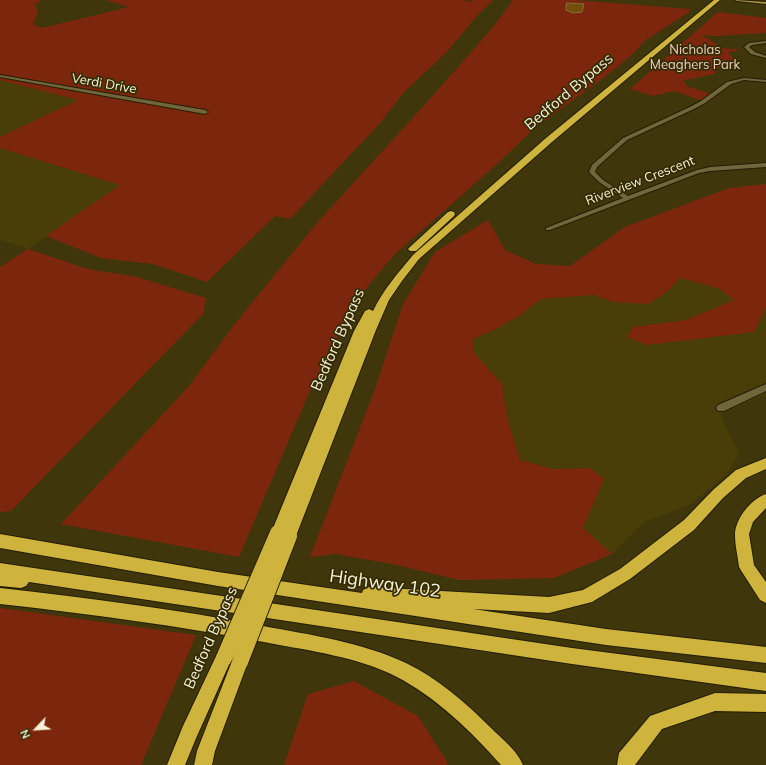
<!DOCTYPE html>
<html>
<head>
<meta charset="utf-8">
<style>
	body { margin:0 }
	#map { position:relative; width:766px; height:765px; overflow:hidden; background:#3f360b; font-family:Mulish,sans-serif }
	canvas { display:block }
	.north { position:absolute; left:16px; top:709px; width:40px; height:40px; -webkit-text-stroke:3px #352c00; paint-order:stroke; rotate:245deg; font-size:11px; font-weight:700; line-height:16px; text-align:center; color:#f6f1da }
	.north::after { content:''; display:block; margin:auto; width:14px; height:18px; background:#f6f1da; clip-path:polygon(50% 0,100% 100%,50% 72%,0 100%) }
</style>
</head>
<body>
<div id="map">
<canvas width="766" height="765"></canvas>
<div class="north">N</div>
</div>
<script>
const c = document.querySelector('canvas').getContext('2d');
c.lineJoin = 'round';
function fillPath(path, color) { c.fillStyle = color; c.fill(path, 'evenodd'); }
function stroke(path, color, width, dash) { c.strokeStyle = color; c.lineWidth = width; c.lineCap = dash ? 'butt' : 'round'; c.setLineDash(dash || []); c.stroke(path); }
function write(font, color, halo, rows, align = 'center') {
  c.font = font + ' Mulish,sans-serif'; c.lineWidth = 3.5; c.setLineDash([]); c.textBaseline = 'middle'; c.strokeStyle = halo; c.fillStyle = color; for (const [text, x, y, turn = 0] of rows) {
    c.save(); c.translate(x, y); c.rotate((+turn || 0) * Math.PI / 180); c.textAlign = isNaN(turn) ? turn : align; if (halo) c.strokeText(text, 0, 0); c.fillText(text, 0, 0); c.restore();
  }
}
const built = new Path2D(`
	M0,80l16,3 63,16 -79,38z
	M0,148l121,37 -93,64 -28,-9z
	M680,278l38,10 17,12 -49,20 -53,7 84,9 37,-4 12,-24v86l-46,20 19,40 -12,20 -36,30 -47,18 -32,32 -29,-26 21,-49 -14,-11 -37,1 -33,-9 -12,-40 -6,-36 -29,-32v-13l21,-9 25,-14 22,-17 52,-4 21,7 54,-11z`);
const green = new Path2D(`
	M0,0h42l-7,4 3,9 -5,11 9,4 87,-21 -23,-7h356l9,2 2,-2h20l-17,17 -30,36 -42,39 -23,30 -91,97 -15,-3 -68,66 -54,-18 -52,-6 -55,-22 74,-51 -120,-37v-11l78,-37 -78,-20z
	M513,0h61l116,9 -1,3 -46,30 -9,11 -28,23 -70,51 -40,38 -102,90 -37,44 -46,89 -72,169 -178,-33 128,-138 45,-61 82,-101 112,-123 66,-75z
	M718,12l48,6v15l-54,3 -8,-1v1l18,12 21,2 -15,2 10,12 -4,4h-16l-4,6 -32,7 4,2v3l31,10 -10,7 -32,-12 -22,5 -23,-7z
	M766,184v124l-12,24 -107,13 -20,-8 6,-10 53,-7 48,-20 -16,-12 -38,-10 -12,13 -20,13 -34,-2 -21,-7 -52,4 -22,17 -25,14 -21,9v13l29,32 6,36 12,40 33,9 37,-1 14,11 -21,49 29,26 -58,24 -95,2 -62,-15 -61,-11 -26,3 65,-168 28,-85 32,-52 53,-32 17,30 31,14 34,2 55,-39 104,-39z
	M28,249l60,20 49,8 69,21 -3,16 -192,197 -11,1v-245z
	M0,608l196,27 -55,130h-141z
	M354,681l64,35 31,49h-165l24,-71z`);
const building = new Path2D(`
	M567,3l17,1 -2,8 -9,1 -7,-3z`);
const minor = new Path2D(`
	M766,41v2l-14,2 -3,2 6,5 11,4v2l-15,-4 -7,-7 5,-4z
	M0,75l205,35 3,2 -3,2 -205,-37z
	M744,78l22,2v2l-22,-2 -13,4 -26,19 -11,6 -67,31 -30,27 -2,5 8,8 25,16 69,-26 13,-3 56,-4v4l-56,4 -11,2 -149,57h-4v-2l77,-30 -24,-16 -10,-10 3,-7 31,-27 67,-31 11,-6 26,-19z
	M766,384v7l-42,20h-6l-2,-3 2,-3z`);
const primary = new Path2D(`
	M735,0l31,2v2l-29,-3z`);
const motorway = new Path2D(`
	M714,0h6l-168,142 -133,117 -17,22 -13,19 -13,30 -82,211 -5,2 -5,-2 -1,-3 -5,2 -5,-2 -2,-5 83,-202 11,-20 4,-2 4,2c10,-21 25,-38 40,-56l133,-117z
	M451,211l3,1 1,2 -1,2 -38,35h-6l-2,-2 2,-2 38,-35z
	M766,458v11l-20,9 -23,20 -29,32 -64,49 -38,23 -43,11 -76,-4 133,20 160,18v16l-160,-18 -388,-59 -218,-38v-14l218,38 144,21 1,-3 6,-3 180,10 34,-7 37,-21 64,-49 29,-30 23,-20z
	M766,494v14l-13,14 -4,12 5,31 12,17v21l-6,-3 -18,-28 -3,-5c-1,-10 -4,-21 -4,-32 0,-16 16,-36 31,-41z
	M0,563l572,85 194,25v18l-194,-27 -543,-82 -3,4 -5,2 -21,-2z
	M0,588c88,10 176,21 263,38 49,9 98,16 143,37 31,15 59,39 84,64 11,11 27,23 33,38h-22c-30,-34 -65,-68 -106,-89 -38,-19 -84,-25 -126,-33 -89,-17 -179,-29 -269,-39z
	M224,650l6,2 2,6 -35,78 -12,29h-18l16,-39 35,-74z
	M240,654l6,2 2,6 -33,89 -3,14h-18l3,-14 37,-95z
	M715,693l51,1v18l-51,-1 -53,18 -27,36h-18l2,-12 31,-37z`);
const motorwayBridge = new Path2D(`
	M224,658l54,-125
	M240,662l49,-126`);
const farParknames = [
	["Nicholas",695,50],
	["Meaghers Park",695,65]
];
const farStreetnames = [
	["Verdi Drive",104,84,10],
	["Riverview Crescent",640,181,-21]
];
const streetNames = [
	["Bedford Bypass",569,92,-40],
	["Bedford Bypass",338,340,-66],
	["Bedford Bypass",211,638,-66]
];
const nearStreetnames = [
	["Highway 102",385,584,8]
];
fillPath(built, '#4a3e08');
fillPath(green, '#7c270d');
fillPath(building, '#724e09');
stroke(building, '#876e4a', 1);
stroke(minor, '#241d00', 2);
stroke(primary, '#241d00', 2);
stroke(motorway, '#241d00', 2);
fillPath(minor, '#70663c');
fillPath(primary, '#a8953c');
fillPath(motorway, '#ceb43c');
stroke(motorwayBridge, '#241d00', 18, []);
stroke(motorwayBridge, '#ceb43c', 16);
write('13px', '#eccdc5', '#352c00', farParknames);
write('13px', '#f6f1da', '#352c00', farStreetnames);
write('15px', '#f6f1da', '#352c00', streetNames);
write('18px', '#f6f1da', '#352c00', nearStreetnames);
</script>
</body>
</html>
